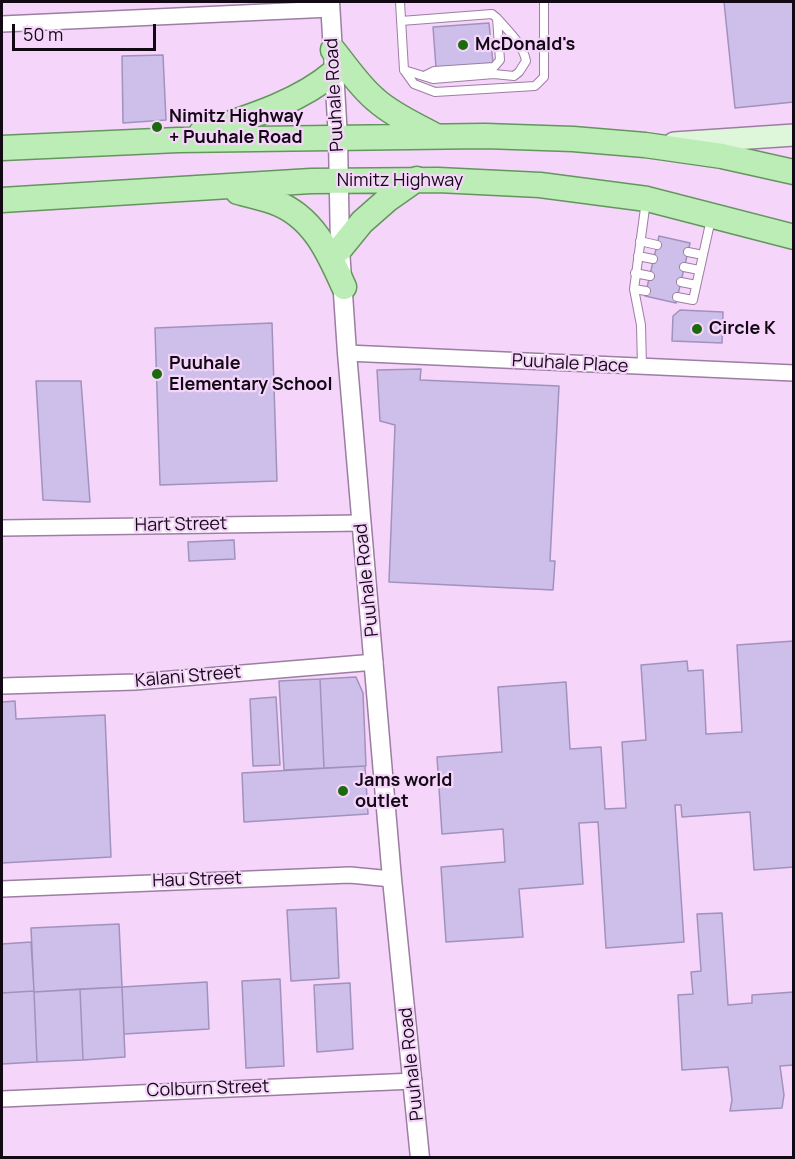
<!DOCTYPE html>
<html>
<head>
<meta charset="utf-8">
<style>
	body { margin:0 }
	#map { position:relative; width:795px; height:1159px; overflow:hidden; background:#f6d5fb; font-family:Manrope,sans-serif }
	canvas { display:block }
	.frame { position:absolute; inset:0; border:3px solid #130915; pointer-events:none }
	.scale { position:absolute; left:12px; top:24px; width:144px; height:27px; box-sizing:border-box; border:3px solid #130915; border-top:0; padding-left:8px; font-size:18px; line-height:21px; white-space:nowrap; color:#130915; -webkit-text-stroke:4px #f6d5fb; paint-order:stroke }
</style>
</head>
<body>
<div id="map">
<canvas width="795" height="1159"></canvas>
<div class="frame"></div>
<div class="scale">50 m</div>
</div>
<script>
const c = document.querySelector('canvas').getContext('2d');
c.lineJoin = 'round';
function fillPath(path, color) { c.fillStyle = color; c.fill(path, 'evenodd'); }
function stroke(path, color, width, dash) { c.strokeStyle = color; c.lineWidth = width; c.lineCap = dash ? 'butt' : 'round'; c.setLineDash(dash || []); c.stroke(path); }
function write(font, color, halo, rows, align = 'center') {
  c.font = font + ' Manrope,sans-serif'; c.lineWidth = 4.5; c.setLineDash([]); c.textBaseline = 'middle'; c.strokeStyle = halo; c.fillStyle = color; for (const [text, x, y, turn = 0] of rows) {
    c.save(); c.translate(x, y); c.rotate((+turn || 0) * Math.PI / 180); c.textAlign = isNaN(turn) ? turn : align; if (halo) c.strokeText(text, 0, 0); c.fillText(text, 0, 0); c.restore();
  }
}
const building = new Path2D(`
	M724,2h70v100l-59,6z
	M489,23l4,40 -57,5 -3,-41z
	M163,55l3,65 -43,3 -1,-67z
	M659,236l31,7 -14,60 -31,-7z
	M680,310l43,2 -1,31 -50,-2 1,-25z
	M272,323l5,158 -117,4 -5,-157z
	M421,369l-1,11 139,6 -9,175h5l-2,29 -164,-8 6,-157 -15,-4 -3,-51z
	M36,381h45l9,121 -47,-2z
	M234,540l1,19 -46,2 -1,-19z
	M794,641v226l-40,3 -4,-58 -68,5 -1,-12h-6l9,137 -78,6 -8,-126 -19,1 4,61 -64,5 4,48 -77,5 -5,-75 64,-5 -2,-33 -61,5 -5,-77 65,-5 -4,-65 68,-5 4,67 31,-2 4,62 21,-1 -4,-66 24,-2 -5,-75 46,-4 1,10 15,-1 3,64 36,-2 -5,-87z
	M356,677l7,16 3,73 -42,2 -4,-89z
	M320,679l4,89 -40,2 -5,-89z
	M276,697l4,68 -27,1 -3,-67z
	M15,701l1,18 89,-4 6,142 -109,6v-161z
	M365,766l3,48 -124,8 -2,-49z
	M336,908l3,70 -48,3 -4,-71z
	M722,913l6,92 24,-2v-8l42,-3v73l-14,1 4,29 -2,13 -52,3 2,-11 -4,-33 -46,3 -4,-75 15,-1 -2,-22 10,-1 -4,-57z
	M119,924l3,63 -88,5 -3,-64z
	M31,942l3,49 -32,2v-49z
	M280,979l4,87 -38,2 -4,-87z
	M207,982l2,47 -85,5 -2,-47z
	M350,983l3,66 -36,3 -3,-67z
	M122,987l3,70 -42,3 -3,-71z
	M80,989l3,71 -46,2 -3,-70z
	M34,991l3,71 -35,2v-71z`);
const service = new Path2D(`
	M400,2l4,68 10,14 21,8 100,-6 9,-9v-75
	M401,21l91,-7 5,4 3,42 -6,7 -60,4 -8,4
	M404,70l29,9 61,-5 20,2 5,-4 7,-11c-3,-17 -17,-29 -29,-43
	M640,241l17,4
	M688,252l15,3
	M638,256l15,3
	M684,267l15,3
	M635,273l15,3
	M681,282l15,3
	M634,289l12,2
	M677,297l16,3 18,-81
	M642,367l-1,-42 -7,-36 12,-88`);
const minor = new Path2D(`
	M2,24l329,-15
	M347,353l447,20
	M2,528l359,-5
	M2,686l133,-4 240,-20
	M2,889l348,-14 42,4
	M2,1099l412,-18`);
const tertiary = new Path2D(`
	M330,2l8,136 2,111 7,104 45,526 28,279`);
const secondary = new Path2D(`
	M674,143l120,-8`);
const primary = new Path2D(`
	M333,50c14,17 26,36 43,50 17,15 38,24 58,35
	M201,133c45,-15 97,-30 133,-61
	M2,148l176,-8 307,-4 88,3 72,6 77,11 72,16
	M238,192c12,3 25,6 36,10 39,14 55,51 70,85
	M2,200l309,-19 127,-1 102,5 107,14 147,38
	M340,249l22,-27 25,-22 30,-21`);
const markers = [
	[463,45,6,"#1b6a0d"],
	[157,127,6,"#1b6a0d"],
	[697,329,6,"#1b6a0d"],
	[157,374,6,"#1b6a0d"],
	[343,791,6,"#1b6a0d"]
];
const poiNames = [
	["McDonald's",475,45],
	["Nimitz Highway",169,117],
	["+ Puuhale Road",169,138],
	["Circle K",709,329],
	["Puuhale",169,364],
	["Elementary School",169,385],
	["Jams world",355,781],
	["outlet",355,802]
];
const streetNames = [
	["Puuhale Road",335,95,-93],
	["Nimitz Highway",400,181],
	["Puuhale Place",570,364,3],
	["Hart Street",181,525,-1],
	["Puuhale Road",367,580,-96],
	["Kalani Street",188,677,-5],
	["Hau Street",197,880,-2],
	["Puuhale Road",412,1064,-96],
	["Colburn Street",208,1089,-2]
];
fillPath(building, '#cebeea');
stroke(building, '#a192bc', 1.5);
stroke(service, '#9c7ea2', 10);
stroke(minor, '#9c7ea2', 18);
stroke(tertiary, '#9c7ea2', 21);
stroke(secondary, '#9c7ea2', 24);
stroke(primary, '#65955e', 27);
stroke(service, '#fff', 8);
stroke(minor, '#fff', 15);
stroke(tertiary, '#fff', 18);
stroke(secondary, '#def6da', 21);
stroke(primary, '#bdedb6', 24);
for (const [x, y, r, color] of markers) { const dot = new Path2D(); dot.arc(x, y, r, 0, 2 * Math.PI); c.fillStyle = color; c.fill(dot); stroke(dot, '#f6d5fb', 2); }
write('bold 18px', '#130915', '#f6d5fb', poiNames, 'left');
write('18px', '#130915', '#f6d5fb', streetNames);
</script>
</body>
</html>
